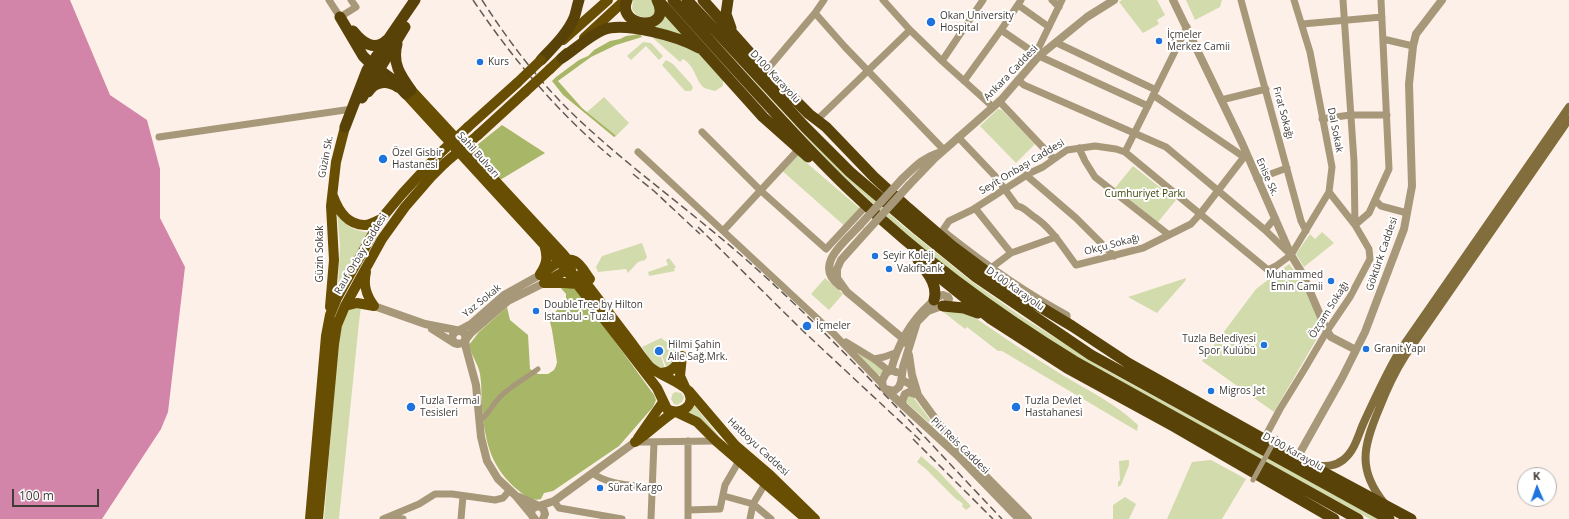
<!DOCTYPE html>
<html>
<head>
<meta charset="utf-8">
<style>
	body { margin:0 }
	#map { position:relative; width:1569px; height:519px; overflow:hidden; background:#fdf0e8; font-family:"Open Sans",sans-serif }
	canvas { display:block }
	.north { position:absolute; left:1517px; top:467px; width:40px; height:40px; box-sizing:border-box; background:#fff; border:1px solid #b3b1af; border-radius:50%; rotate:358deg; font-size:11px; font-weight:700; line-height:16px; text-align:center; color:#413b37 }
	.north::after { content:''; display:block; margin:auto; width:14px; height:18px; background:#1e73dd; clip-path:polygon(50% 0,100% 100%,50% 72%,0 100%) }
	.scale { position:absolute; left:12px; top:489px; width:87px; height:18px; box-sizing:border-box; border:2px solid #413b37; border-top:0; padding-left:5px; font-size:12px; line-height:14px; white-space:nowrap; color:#413b37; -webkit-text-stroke:3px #fff; paint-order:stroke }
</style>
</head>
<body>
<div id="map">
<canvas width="1569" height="519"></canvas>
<div class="north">K</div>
<div class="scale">100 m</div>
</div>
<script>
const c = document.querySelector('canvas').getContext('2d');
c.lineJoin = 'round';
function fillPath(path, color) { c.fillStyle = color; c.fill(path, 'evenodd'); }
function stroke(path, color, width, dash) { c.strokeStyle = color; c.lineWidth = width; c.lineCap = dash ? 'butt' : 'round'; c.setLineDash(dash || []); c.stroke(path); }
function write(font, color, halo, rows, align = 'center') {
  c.font = font + ' "Open Sans",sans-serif'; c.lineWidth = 4; c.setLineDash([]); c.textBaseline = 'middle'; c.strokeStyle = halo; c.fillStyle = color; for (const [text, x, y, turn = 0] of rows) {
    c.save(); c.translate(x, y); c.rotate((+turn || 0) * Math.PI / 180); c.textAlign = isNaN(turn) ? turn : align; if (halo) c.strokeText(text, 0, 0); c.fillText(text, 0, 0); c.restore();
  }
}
const green = new Path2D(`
	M633,0h19l3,5v10l-9,3 -10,-3 -4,-6z
	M679,0h6l178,190 40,36 68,55 48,34 87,55 273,149h-9l-305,-168 -101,-70 -66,-54 -64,-60z
	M1122,0h35l8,15 -8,5 2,4 -16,9 -24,-31z
	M1186,0h36l-2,7 -25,13z
	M666,12l25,28 -45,-13z
	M653,38h4l41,13 25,29v6l-8,5c-5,-2 -9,-1 -13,-5 -7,-8 -8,-21 -19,-27l-3,3z
	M643,42l8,1 12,13 -4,4 -13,-14 -15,14 -4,-4z
	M666,60l7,4 18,20 2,4 -2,3h-6l-23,-26z
	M604,97l25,26 -13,13 -29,-24z
	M998,109l4,1 33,34 -19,19 -36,-37z
	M794,152l70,60 -16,17 -69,-61z
	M1133,166l43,34 -18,22 -43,-34z
	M337,212c11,17 14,17 33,21l-32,54 2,-41z
	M1322,232l12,11 -30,24 -8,-13 14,-20 5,5z
	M642,243l5,14 -2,3 -7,2 -10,11 -2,-4 -28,3 -2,-5 6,-11z
	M669,258l7,9 -2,2 1,2 -26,5 -1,-4 20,-7 -2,-5z
	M1289,264l9,11 25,53 -49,84 -72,-51 54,-72z
	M825,278l18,16 -14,16 -18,-16z
	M1186,278v2l-29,33 -29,-16z
	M361,307l-2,15 -20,197h-15l15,-190 9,-21z
	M942,311h17l15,6c29,20 59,40 90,59 25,15 52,28 74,49l-1,6 -135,-80h-4l-31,-24 -2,2z
	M661,338l17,12 -4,11 -7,8 -5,-13h-1l4,13c-12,-1 -17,-13 -23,-22z
	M855,351l15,8 14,11 -3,5h-3z
	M676,392l5,1 3,4 -2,5 -5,3 -3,-1 -3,-5 2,-6z
	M909,396l4,1 27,36 -34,-31v-4z
	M694,405l24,30 -21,-18 -9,-4z
	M921,456l17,15 33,35 -5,4 -4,-4 1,-2 -5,-4h-1l-31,-31 -9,-7z
	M1127,460h2v5l-8,20 -3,2v-5l2,-2 -1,-19z
	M1211,460l35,19 -24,40h-55l25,-57z
	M1125,497l11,7 -7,15h-16v-14z`);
const forest = new Path2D(`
	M640,34l2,3 -26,8 -25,12 -33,24 24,27 32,26 2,2 -2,1 -51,-42 -11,-14 4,-4 23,-17 9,-4 6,-6 16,-9 10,-2 6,-3z
	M502,125l43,28 -45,27 -28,-31z
	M559,286l15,1 5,5 75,103 2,5 -3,7 -34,39 -66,45 -9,2 -3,6c-8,3 -16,-3 -22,-8 -28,-23 -34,-48 -37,-84 -1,-11 0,-22 -2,-33 -2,-11 -9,-19 -11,-29l10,-13 28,-25 3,13 18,15 2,34 8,5h10l6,-4 2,-4 1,-4 -5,-32 -2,-8v-4l16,-18v-6z`);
const water = new Path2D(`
	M0,0h70l40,95 37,25 13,49v49l25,49 -17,145 -7,17 -59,90h-102z`);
const pedestrian = new Path2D(`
	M482,419c8,-7 12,-17 20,-24 11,-10 24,-17 36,-26`);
const minor = new Path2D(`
	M329,0l11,17 16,-10 -5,-7
	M883,0l27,30 32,31 51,46
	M1052,0l7,7
	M1241,0l60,221 5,10
	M1343,0l11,161 1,64
	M1018,5l31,22
	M815,13l30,34 99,103
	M1302,24l80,-7
	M1001,30l38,26 109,50
	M1383,39l30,7
	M1057,43l99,47
	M1039,56v-9l23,-47
	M942,61l41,-61
	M766,71l49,-58 9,-13
	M1018,80l6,5 142,62 99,83 26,25
	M964,81l37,-51 20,-30
	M1153,95l91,62
	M1221,100l45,-11
	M999,101l55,58
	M812,117l2,1 6,-1 90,-87
	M1322,119l28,-4h37
	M702,132l58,58 66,59 40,-43
	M159,137l193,-28
	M958,137l37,39 22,30c7,1 10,6 16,10 19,12 30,32 43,49l67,-17 48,-24 9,-10 44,-57 3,-1
	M1079,148l6,13 10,16 74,58
	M638,152l196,182 48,50
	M1125,152l143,118 8,-4 15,-11 38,-63 3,-25 -22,-115 -16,-52
	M1026,175l50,43 38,38
	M1257,179l30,-11
	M1375,200l6,6 26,7
	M975,208l36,45
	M1355,225l14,-12 20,-44 -8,-169
	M1265,230l10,-12
	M723,231l76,-82
	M991,268l20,-15 45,-16
	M1067,323v-8c-43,-23 -82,-51 -120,-81l-4,-4 6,-9 23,-11 58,-37 13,-6 24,-17 28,-4 21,3 9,3 62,-125
	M846,342l28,17 15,12
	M874,359l10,-2 11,-4
	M1264,439l16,-30 24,-39 23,-39 23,-34 20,-38 -1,-10 -14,-24 -26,-33
	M635,442l81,-1
	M593,473c13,12 42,12 60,15
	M724,496l29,8 18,15
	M554,501l5,7 63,11
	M688,510l32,-1 5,-24 14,-24
	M389,517l14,2
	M383,519l36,-15 16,-10h17l43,6 8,-2 6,-7
	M461,519l2,-23
	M651,519l3,-77
	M688,519v-78
	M750,519l3,-15 12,-20`);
const tertiary = new Path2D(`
	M1173,0l69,143 49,112 11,18 25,58 4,6 25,13
	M902,179c13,-12 19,-20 36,-26
	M909,185l26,-27 66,-58 38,-44 48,-39 27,-17
	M867,231l-26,29 -4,9v9l10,14 53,44 6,7
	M540,275l-36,20 -33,29 -17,9 -2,4 1,4 4,3 6,-1 8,-10 37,-32 36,-18
	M840,286c-28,-21 5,-44 20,-61
	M374,306l51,18 36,7 4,3 1,14 10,37 5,52 6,24 11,18 17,16 20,24
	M432,329l22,14
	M909,355l3,20 6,20
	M896,372l-5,-2 -5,3 -4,8 1,6 74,68 62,64
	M902,380l8,4 43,59 75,76
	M885,389l9,2 5,-4 2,-5 2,-15 14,-45 11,-11 19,-7 2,-5 -1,-2 -5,-2c-6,1 -9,5 -13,9 -20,18 -32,40 -39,66
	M903,405l-1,-4 3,-7 4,-2 9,3
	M1297,458l45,-80 23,-46 39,-103 8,-43 -3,-102 4,-38 3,-12 26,-34
	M519,497l24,11 2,6 -2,5
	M533,518l-2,-6 2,-4 21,-7 81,-59`);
const secondary = new Path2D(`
	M1314,466c11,0 20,1 29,-6 12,-9 15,-25 21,-38 11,-24 22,-48 35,-70l170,-245
	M1385,504c-28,-34 -22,-57 -6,-95 7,-18 15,-36 26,-53l164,-237`);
const primary = new Path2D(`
	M584,38l41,-38
	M563,40l45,-40
	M550,69l17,-16
	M406,94l154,168 97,126 10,21c13,8 30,-4 21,-18 -4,-7 -29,-16 -38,-24 -8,-9 -15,-20 -22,-29 -16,-21 -32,-42 -48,-63l-6,5 -6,-20 -5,-6 -152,-164
	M468,127l49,-44
	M478,135l47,-43
	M333,196c5,14 15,30 33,29 5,-1 11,-4 15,-6
	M366,272c-3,13 0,23 8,34
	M540,274c7,-10 8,-17 4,-30
	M540,275c9,-6 23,-20 35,-14 6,3 11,13 15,18
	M544,283l19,-11 5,-8
	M546,283h18l13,1
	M345,306l12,-3 17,3
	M330,307l4,-47 -3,-54 5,-44 9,-35
	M682,356l-2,20 5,11
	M659,373c12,0 16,-5 22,-15
	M689,391l46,54 35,30 45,44
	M676,412l21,10 19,19 88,76
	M638,438l25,-36
	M635,442c14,-9 25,-21 39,-30
	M310,519l16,-183 4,-21 7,-17 44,-79 21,-25 36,-39
	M318,519l16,-175 3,-19 8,-19 37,-67 23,-32 26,-30 14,-14`);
const trunk = new Path2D(`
	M627,0c-12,28 47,33 30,0
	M658,0l105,117 45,40
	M673,0c35,39 70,78 106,117 24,26 49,53 76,78 66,63 141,118 219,166l284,158
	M687,0l118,127 45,45 68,58 58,47 115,78 298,164
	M703,0l63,71 43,43 17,13 48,50 34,31 44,38 55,41 65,39 56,37 182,102 101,54
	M728,0l-2,14 5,14
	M340,17l23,39 7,7 23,17 13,14
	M353,31c8,10 21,22 34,9
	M397,44c-5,19 3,31 14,46
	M562,58c12,-8 27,-22 41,-28 21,-9 76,7 96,18
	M541,60c12,-13 26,-26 33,-42 2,-5 3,-12 5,-18
	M368,92c7,-11 19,-12 30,-5
	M362,98l43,-71
	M345,127l22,-57 48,-70
	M918,260l73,59 76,49 108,59 159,92
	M926,271c7,9 11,18 8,29
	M943,306l21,2 14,5`);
const rail = new Path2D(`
	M473,0c39,58 84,112 138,157
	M482,0c27,42 58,83 95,118 52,49 111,91 165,138 93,81 175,174 260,263
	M633,174l21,17 46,43
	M698,227l104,103 119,111
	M913,439l80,80`);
const pedestrianBridge = new Path2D(`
	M1253,480l23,-42`);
const tertiaryBridge = new Path2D(`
	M860,225l42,-46
	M867,231l42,-46`);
const primaryBridge = new Path2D(`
	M517,83l24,-23
	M525,92l25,-23
	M438,155l30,-28
	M445,163l33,-28`);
const markers = [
	[931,22,5,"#1e73dd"],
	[1159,41,4,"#1e73dd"],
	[480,62,4,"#1e73dd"],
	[383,159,5,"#1e73dd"],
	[875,256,4,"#1e73dd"],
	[889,269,4,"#1e73dd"],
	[1331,281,4,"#1e73dd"],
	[536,311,4,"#1e73dd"],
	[807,326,5,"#1e73dd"],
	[1264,345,4,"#1e73dd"],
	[1366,349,4,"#1e73dd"],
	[659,351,5,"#1e73dd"],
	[1211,391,4,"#1e73dd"],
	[411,407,5,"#1e73dd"],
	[1016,407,5,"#1e73dd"],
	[600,488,4,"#1e73dd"]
];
const poiNames = [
	["Okan University",940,16],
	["Hospital",940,28],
	["İçmeler",1167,35],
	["Merkez Camii",1167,47],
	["Kurs",488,62],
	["Özel Gisbir",392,153],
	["Hastanesi",392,165],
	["Seyir Koleji",883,256],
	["Vakıfbank",897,269],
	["Muhammed",1323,275,"right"],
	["Emin Camii",1323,287,"right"],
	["DoubleTree by Hilton",544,305],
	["Istanbul - Tuzla",544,317],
	["İçmeler",816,326],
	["Tuzla Belediyesi",1256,339,"right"],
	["Spor Kulübü",1256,351,"right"],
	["Hilmi Şahin",668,345],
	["Aile Sağ.Mrk.",668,357],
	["Granit Yapı",1374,349],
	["Migros Jet",1219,391],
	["Tuzla Termal",420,401],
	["Tesisleri",420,413],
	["Tuzla Devlet",1025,401],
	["Hastahanesi",1025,413],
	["Sürat Kargo",608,488]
];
const streetNames = [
	["Ankara Caddesi",1011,73,-46],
	["D100 Karayolu",775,77,47],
	["Fırat Sokağı",1283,113,75],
	["Dal Sokak",1335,130,79],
	["Sahil Bulvarı",478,155,48],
	["Güzin Sk.",326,157,-79],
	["Seyit Onbaşı Caddesi",1022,167,-31],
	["Enise Sk.",1267,177,66],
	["Okçu Sokağı",1112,245,-15],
	["Güzin Sokak",320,254,-90],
	["Rauf Orbay Caddesi",361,254,-59],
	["Göktürk Caddesi",1382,254,-71],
	["D100 Karayolu",1015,289,35],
	["Yaz Sokak",482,301,-39],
	["Özçam Sokağı",1329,310,-58],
	["Piri Reis Caddesi",960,446,44],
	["Hatboyu Caddesi",758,447,43],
	["D100 Karayolu",1293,452,29]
];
const parkNames = [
	["Cumhuriyet Parkı",1145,194]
];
fillPath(green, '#d2dbac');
fillPath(forest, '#a8b667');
fillPath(water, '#d285a8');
stroke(pedestrian, '#a79879', 5);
stroke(minor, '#a79879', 7);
stroke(tertiary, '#a79879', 8);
stroke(secondary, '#826d3d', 8);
stroke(primary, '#684e03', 10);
stroke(trunk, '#584208', 11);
stroke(rail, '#615a55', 1.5, [8, 4]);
stroke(pedestrianBridge, '#a79879', 5);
stroke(tertiaryBridge, '#a79879', 8);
stroke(primaryBridge, '#684e03', 10);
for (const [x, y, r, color] of markers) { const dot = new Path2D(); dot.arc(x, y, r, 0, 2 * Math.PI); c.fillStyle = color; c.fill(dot); stroke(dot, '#fff', 1.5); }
write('10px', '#413b37', '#fff', poiNames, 'left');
write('10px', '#413b37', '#fff', streetNames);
write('10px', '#3d4406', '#fff', parkNames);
</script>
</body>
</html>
